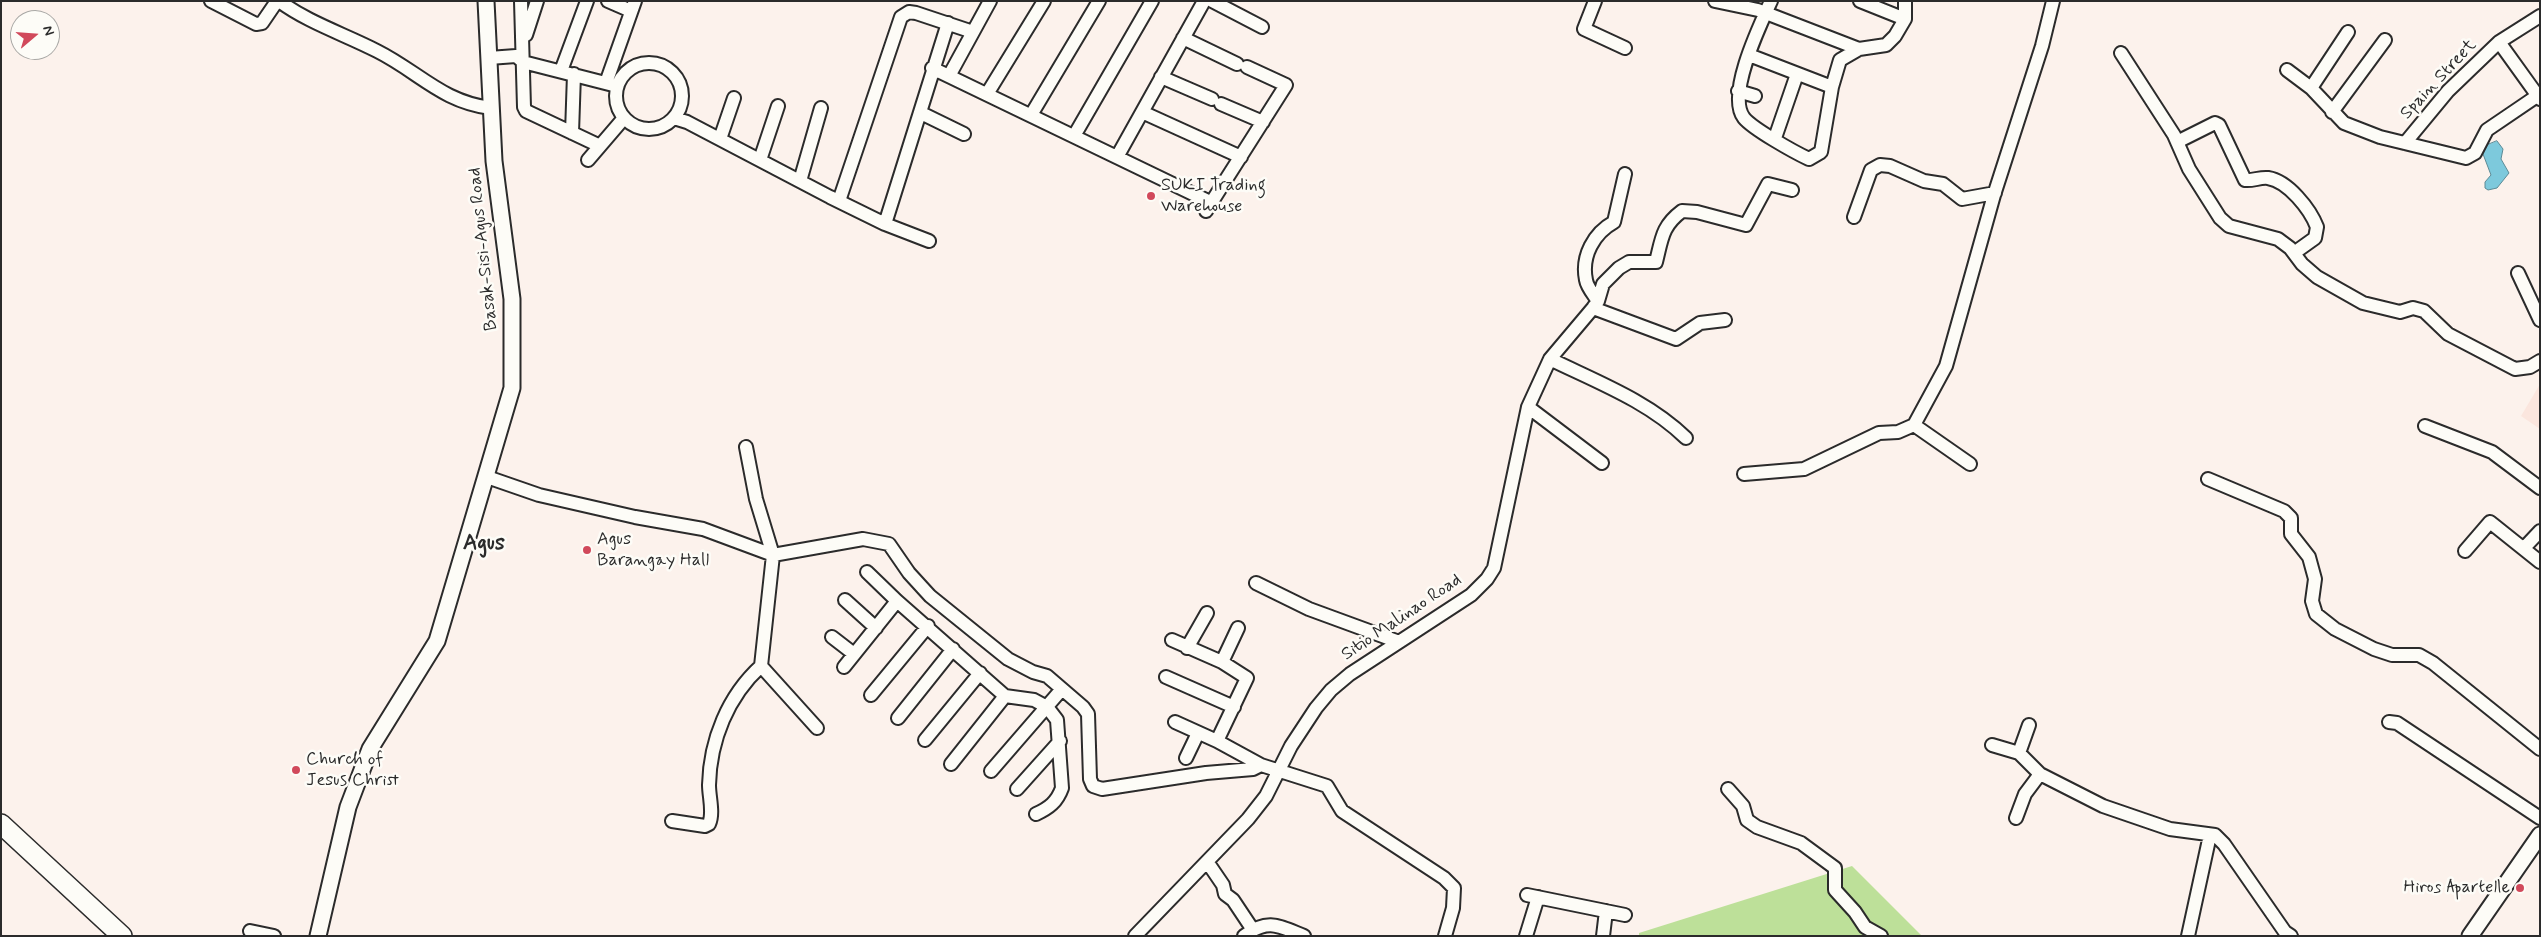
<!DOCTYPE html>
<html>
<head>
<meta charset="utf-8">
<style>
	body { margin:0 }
	#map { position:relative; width:2541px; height:937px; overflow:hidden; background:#fcf2ec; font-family:Mynerve,sans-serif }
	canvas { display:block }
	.frame { position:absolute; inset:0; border:2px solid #2b2b2b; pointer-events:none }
	.north { position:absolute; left:10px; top:10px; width:50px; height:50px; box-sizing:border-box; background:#fdfcf7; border:1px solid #a9a8a5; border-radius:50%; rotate:72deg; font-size:14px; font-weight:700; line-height:20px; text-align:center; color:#2b2b2b }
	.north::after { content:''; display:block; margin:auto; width:18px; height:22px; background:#d1495b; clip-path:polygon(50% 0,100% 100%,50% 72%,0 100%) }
</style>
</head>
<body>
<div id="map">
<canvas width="2541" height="937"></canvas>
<div class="frame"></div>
<div class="north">N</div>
</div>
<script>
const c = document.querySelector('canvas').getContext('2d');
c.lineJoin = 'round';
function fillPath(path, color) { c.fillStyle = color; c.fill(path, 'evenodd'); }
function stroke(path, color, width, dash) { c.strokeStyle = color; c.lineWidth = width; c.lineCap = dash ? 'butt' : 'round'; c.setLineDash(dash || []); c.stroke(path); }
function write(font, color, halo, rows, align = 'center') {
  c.font = font + ' Mynerve,sans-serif'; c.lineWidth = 5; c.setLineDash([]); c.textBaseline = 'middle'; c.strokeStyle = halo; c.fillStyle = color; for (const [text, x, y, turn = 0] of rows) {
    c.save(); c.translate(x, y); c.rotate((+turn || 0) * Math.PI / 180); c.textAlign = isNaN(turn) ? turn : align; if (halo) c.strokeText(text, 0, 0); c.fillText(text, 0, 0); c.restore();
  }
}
const built = new Path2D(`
	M2540,384v45l-19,-13z`);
const green = new Path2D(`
	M1852,866l70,70h-283v-3z`);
const water = new Path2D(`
	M2497,141l6,8 -2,10 8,14 -12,15 -9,2 -3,-2v-6l6,-7 -8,-21 4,-9z`);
const minor = new Path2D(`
	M211,1l45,23 6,-1 15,-22
	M279,1c30,22 65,33 98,50 42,21 65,51 114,57
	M521,1l3,106 2,4 74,35
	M608,1l23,10
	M1212,1l50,26
	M1595,1l-11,28 41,19
	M1715,1l43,9 101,39
	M1771,1c-11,24 -45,94 -27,117 9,11 50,34 65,41l12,-7 11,-65 8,-27 19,-11 27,-4 9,-9 10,-17v-18
	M1860,1l45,18
	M526,35l11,-34
	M1183,38l54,26
	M2499,42l41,57
	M2121,53l53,82 15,34 31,49 9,8 49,13 12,9 12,16 15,13 46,26 37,9 13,-4 11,3 24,23 67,35 15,-2 10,-6
	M1749,55l83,32
	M489,58l27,-2 7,6 94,24
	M616 96a33 33 0 1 1 66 0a33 33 0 1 1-66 0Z
	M932,68l280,135
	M2287,70l24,18 33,35 36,14 86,21 9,-5 12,-23 53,-36
	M561,71l26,-70
	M949,76l41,-75
	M1161,77l51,22
	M606,83l29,-82
	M2311,88l37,-56
	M1738,91l17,5
	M987,94l57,-93
	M1221,104l42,18
	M1142,112l99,45
	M2332,112l53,-72
	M921,113l43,21
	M1031,115l68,-114
	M674,118l13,4 143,75 55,27 44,17
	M572,133l2,-59
	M1074,136l78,-135
	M1775,138l22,-64
	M720,139l14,-41
	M2177,142l38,-19 4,2 26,55c8,1 15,-3 23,-2 20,3 42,31 49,49l-2,11 -21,15
	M2405,143l43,-52 51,-49 41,-26
	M1117,157l87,-156
	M588,160l36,-42
	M760,160l18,-54
	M800,181l21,-73
	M839,201l62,-184 8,-5 7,1 57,19
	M1206,211l80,-126 -39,-18
	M1854,217l17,-47 9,-5 10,1 34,15 19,3 19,15 33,-6
	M885,224l63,-201
	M2518,273l22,47
	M1598,301c-4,-6 -11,-14 -12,-21 -5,-24 8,-47 28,-58l11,-48
	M1593,308l83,31 24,-16 25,-3
	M1550,359c47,23 98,42 136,79
	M1528,407l74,56
	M1914,425l56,39
	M2425,426l67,26 48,36
	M1744,474l60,-5 75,-36 19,-1 16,-7 32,-59 48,-171 48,-149 11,-45
	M487,477l52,18 96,22 68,12 70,26 90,-16 26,5 20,29 21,23 78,63 25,13 14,4 36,31 5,7 2,65 3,7 9,3 104,-16 47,-4 8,-4
	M2208,479l76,32 7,7v16l18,23 6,22 -3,22 4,13 19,15 39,20 18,6h27l14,8 107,86
	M2524,548l16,-17
	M2465,551l25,-29 50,40
	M867,572l30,29 108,95 29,4 13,7 10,13 5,68c-5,14 -13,20 -26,26
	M1256,583l53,26 90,33
	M845,600l31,28
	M832,637l22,17
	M1172,640l50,22 25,16 -30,63
	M1187,648l20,-35
	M1222,662l16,-34
	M761,666l56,62
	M844,667l53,-66
	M1166,677l68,30
	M871,695l57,-69
	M898,718l55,-69
	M1175,722l42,19 44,24 66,21 15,25 102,67 10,10 -1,20 -8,28
	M2389,722l8,1 143,95
	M925,740l55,-67
	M1992,745l27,8 21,21 63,32 67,23 45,6 9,9 61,88 6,4
	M2019,753l10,-28
	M1186,758l12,-25
	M951,764l54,-68
	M991,771l71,-82
	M1017,789l43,-48
	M1728,789l15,17 4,14 10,7 44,16 34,25v22l20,22 10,15 16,9
	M2016,818l9,-24 15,-20
	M672,821l33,5 4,-2c5,-11 0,-27 0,-39 1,-45 19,-89 52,-119l12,-111 -17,-56 -10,-52
	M1208,863l15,22 2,9 8,6 20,30
	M1527,895l98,20
	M250,931l24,5
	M1135,936l113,-117 18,-23 25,-50 25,-38 15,-18 19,-16 121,-79 16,-16 7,-11 34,-161 22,-48 43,-51 5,-7 5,-17 16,-16 10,-6h27c6,-24 6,-36 26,-51l15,1 49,13 22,-41 24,6
	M1244,936c24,-18 35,-10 60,0
	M1526,936l12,-39
	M1603,936l3,-25
	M2188,936l22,-101`);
const tertiary = new Path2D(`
	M318,936l30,-129 22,-58 67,-108 75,-253v-89l-18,-138 -8,-160
	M2470,936l70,-101`);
const primary = new Path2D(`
	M1,824l121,112`);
const markers = [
	[1151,196,5,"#d1495b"],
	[587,550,5,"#d1495b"],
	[296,770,5,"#d1495b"],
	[2520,888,5,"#d1495b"]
];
const streetNames = [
	["Spain Street",2439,80,-47],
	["Basak-Sisi-Agus Road",484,249,-96],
	["Sitio Malinao Road",1402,618,-34]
];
const poiNames = [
	["SUKI Trading",1161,186],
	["Warehouse",1161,207],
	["Agus",597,540],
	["Barangay Hall",597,561],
	["Church of",306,760],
	["Jesus Christ",306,781],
	["Hiros Apartelle",2510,888,"right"]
];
const districtNames = [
	["Agus",484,544]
];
fillPath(built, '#fbe6de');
fillPath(green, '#bde099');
fillPath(water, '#7dc9dc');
stroke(water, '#5c8a95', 1);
stroke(minor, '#2b2b2b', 16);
stroke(tertiary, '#2b2b2b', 19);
stroke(primary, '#2b2b2b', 22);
stroke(minor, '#fdfcf7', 12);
stroke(tertiary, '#fdfcf7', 15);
stroke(primary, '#fdfcf7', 19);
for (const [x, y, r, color] of markers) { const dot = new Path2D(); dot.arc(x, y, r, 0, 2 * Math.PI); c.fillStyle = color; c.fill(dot); stroke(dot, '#fdfcf7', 2); }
write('18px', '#2b2b2b', '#fdfcf7', streetNames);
write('18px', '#2b2b2b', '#fdfcf7', poiNames, 'left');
write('bold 22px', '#2b2b2b', '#fdfcf7', districtNames);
</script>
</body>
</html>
